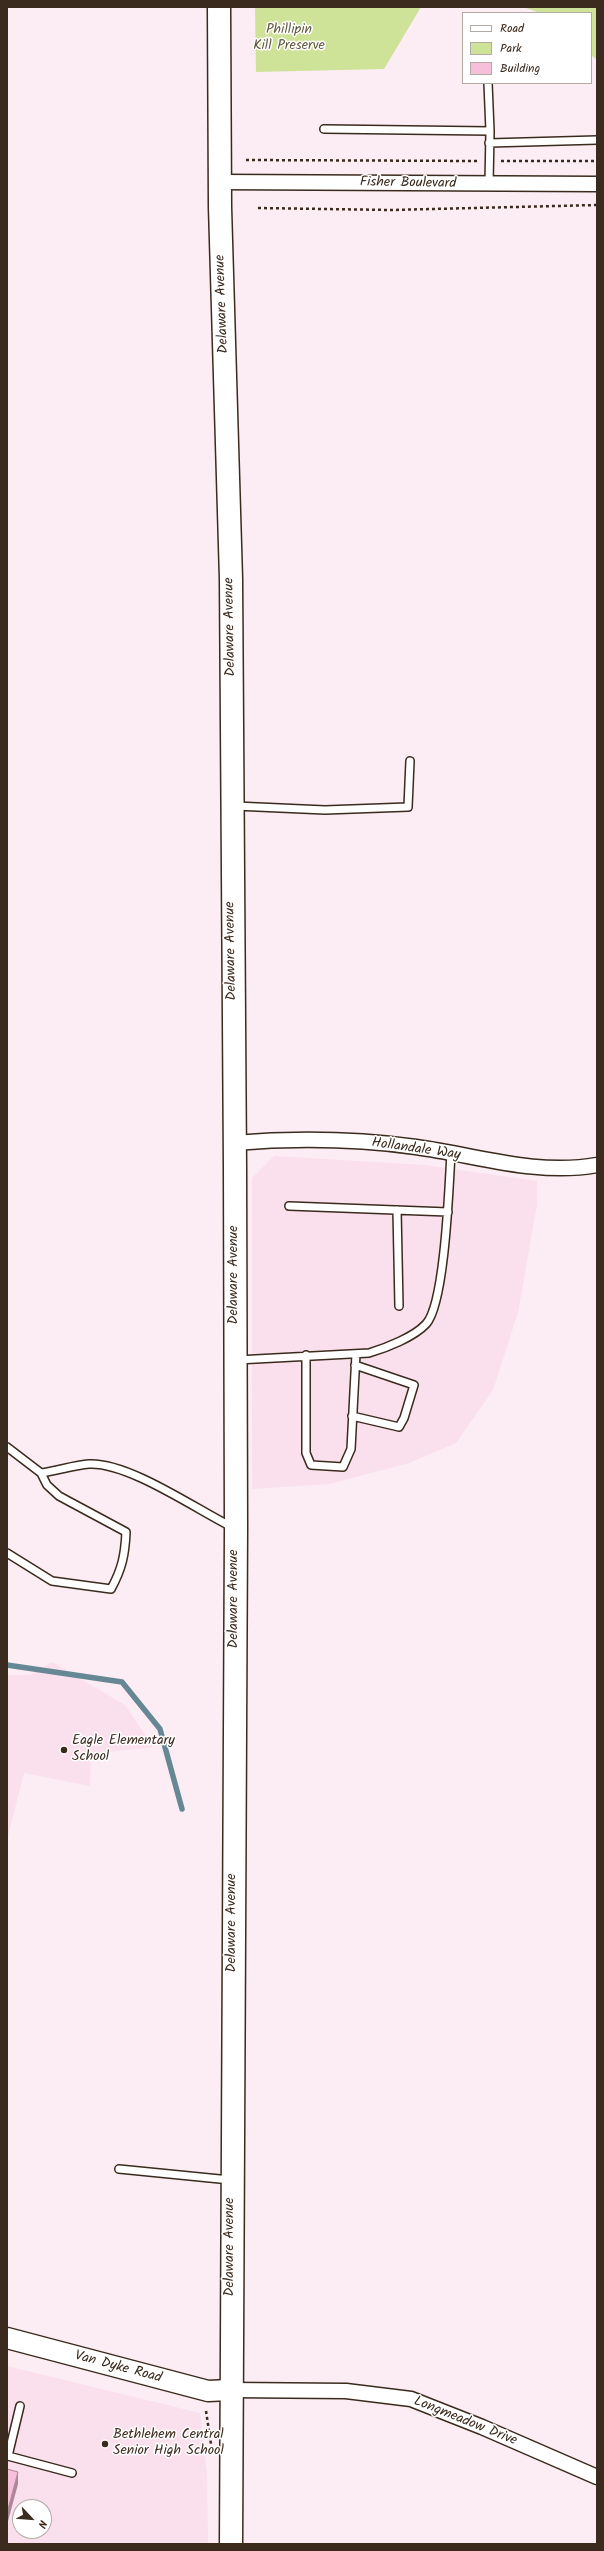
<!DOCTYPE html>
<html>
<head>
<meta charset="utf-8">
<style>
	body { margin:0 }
	#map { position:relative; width:604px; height:2551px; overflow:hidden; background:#fcecf4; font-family:Kalam,sans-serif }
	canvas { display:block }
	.frame { position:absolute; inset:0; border:8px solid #3b2a1e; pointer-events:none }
	.legend { position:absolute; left:462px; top:12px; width:130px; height:72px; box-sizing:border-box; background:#fff; border:1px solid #b1aaa5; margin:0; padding:5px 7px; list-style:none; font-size:12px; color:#3b2a1e }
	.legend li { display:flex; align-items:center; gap:8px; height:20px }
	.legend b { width:20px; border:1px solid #b1aaa5 }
	.north { position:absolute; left:12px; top:2499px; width:40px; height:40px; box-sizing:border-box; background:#fff; border:1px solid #b1aaa5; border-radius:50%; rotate:116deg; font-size:11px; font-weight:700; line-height:16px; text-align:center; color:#3b2a1e }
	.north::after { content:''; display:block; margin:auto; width:14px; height:18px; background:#3b2a1e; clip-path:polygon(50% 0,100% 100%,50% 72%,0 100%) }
</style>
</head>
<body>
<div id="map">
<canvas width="604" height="2551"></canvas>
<div class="frame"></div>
<ul class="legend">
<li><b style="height:5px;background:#fff"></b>Road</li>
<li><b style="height:11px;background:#cee398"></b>Park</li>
<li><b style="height:11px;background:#f6c0da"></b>Building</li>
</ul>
<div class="north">N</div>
</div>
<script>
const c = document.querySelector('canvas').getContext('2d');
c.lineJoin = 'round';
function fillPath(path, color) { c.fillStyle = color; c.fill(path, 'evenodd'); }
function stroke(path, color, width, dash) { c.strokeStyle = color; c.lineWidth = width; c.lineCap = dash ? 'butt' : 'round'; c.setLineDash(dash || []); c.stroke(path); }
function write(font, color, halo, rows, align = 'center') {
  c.font = font + ' Kalam,sans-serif'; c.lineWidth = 3; c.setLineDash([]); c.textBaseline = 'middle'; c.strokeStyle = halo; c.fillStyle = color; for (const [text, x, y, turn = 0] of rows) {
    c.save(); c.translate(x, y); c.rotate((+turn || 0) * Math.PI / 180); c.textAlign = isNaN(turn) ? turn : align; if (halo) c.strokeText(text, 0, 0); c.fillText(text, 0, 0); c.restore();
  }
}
const built = new Path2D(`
	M274,1156l150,9 113,16v23l-19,108 -25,78 -37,53 -47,20 -80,21 -77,5v-311z
	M52,1662l73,43 28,42 -62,7 -1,32 -66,-13 -17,67v-165h23z
	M7,2366l193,47 7,61 1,70h-201zM20,2507h24v24h-24z`);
const green = new Path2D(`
	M255,7h166l-37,62 -128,3z
	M523,7h74v53l-6,-5v-42h-51z`);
const stream = new Path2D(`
	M7,1665l115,17 38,47 22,80`);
const path = new Path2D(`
	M246,160l232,1
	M501,161h96
	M258,208l133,2 206,-5
	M206,2411l5,33`);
const lane = new Path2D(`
	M488,83l2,48
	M324,129l166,2 -1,53
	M489,143l108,-3
	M235,806l90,4 83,-3 2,-46
	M289,1206l159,6
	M397,1210l2,96
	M306,1355v98l5,12 32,2 8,-18 5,-95
	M237,1360l132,-7c17,-5 45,-16 57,-29 19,-20 23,-139 25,-171
	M352,1416l47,11 5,-9 10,-33 -59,-20
	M7,1447l34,26 6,12 12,11 67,36c-1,23 -4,37 -15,57l-59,-8 -45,-28
	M41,1473c16,-2 33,-8 48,-9 40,-2 108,46 145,64
	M119,2169l111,11
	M20,2406l-12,50 64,17`);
const street = new Path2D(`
	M220,182l377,2
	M234,1143c60,-5 123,-4 182,4 60,8 120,29 181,18
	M230,2390l116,1 65,8 71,28 115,50`);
const secondary = new Path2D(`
	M7,2338l201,53 22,-1`);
const primary = new Path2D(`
	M219,7l1,200 11,372 4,588 1,362 -5,1015`);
const shadedWall = new Path2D(`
	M18,2472v12l-11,41v-12z`);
const building = new Path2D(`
	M7,2469l11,3 -11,41z`);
const markers = [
	[64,1750,4,"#3b2a1e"],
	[105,2444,4,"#3b2a1e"]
];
const parkNames = [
	["Phillipin",289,31],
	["Kill Preserve",289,47]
];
const streetNames = [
	["Fisher Boulevard",408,184,1],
	["Delaware Avenue",223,304,-92],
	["Delaware Avenue",231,627,-91],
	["Delaware Avenue",232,951,-91],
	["Hollandale Way",416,1150,8],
	["Delaware Avenue",235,1275,-90],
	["Delaware Avenue",235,1599,-90],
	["Delaware Avenue",233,1923,-90],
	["Delaware Avenue",231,2247,-90],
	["Van Dyke Road",118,2368,15],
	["Longmeadow Drive",465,2422,22]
];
const poiNames = [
	["Eagle Elementary",72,1742],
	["School",72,1758],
	["Bethlehem Central",113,2436],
	["Senior High School",113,2452]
];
fillPath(built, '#fadfec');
fillPath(green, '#cee398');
stroke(stream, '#668894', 5.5);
stroke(lane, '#3b2a1e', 10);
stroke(street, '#3b2a1e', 17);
stroke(secondary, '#3b2a1e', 23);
stroke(primary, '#3b2a1e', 25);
stroke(path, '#3b2a1e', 2.5, [3, 3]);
stroke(lane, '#fff', 7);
stroke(street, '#fff', 14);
stroke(secondary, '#fff', 20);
stroke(primary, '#fff', 22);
fillPath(shadedWall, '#ac8699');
fillPath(building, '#f6c0da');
stroke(building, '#ac8699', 1);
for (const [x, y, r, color] of markers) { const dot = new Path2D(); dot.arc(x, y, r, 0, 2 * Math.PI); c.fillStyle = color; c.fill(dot); stroke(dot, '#fff', 1.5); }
write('14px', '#60583c', '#fff', parkNames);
write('14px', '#3b2a1e', '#fff', streetNames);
write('14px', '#3b2a1e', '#fff', poiNames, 'left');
</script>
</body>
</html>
